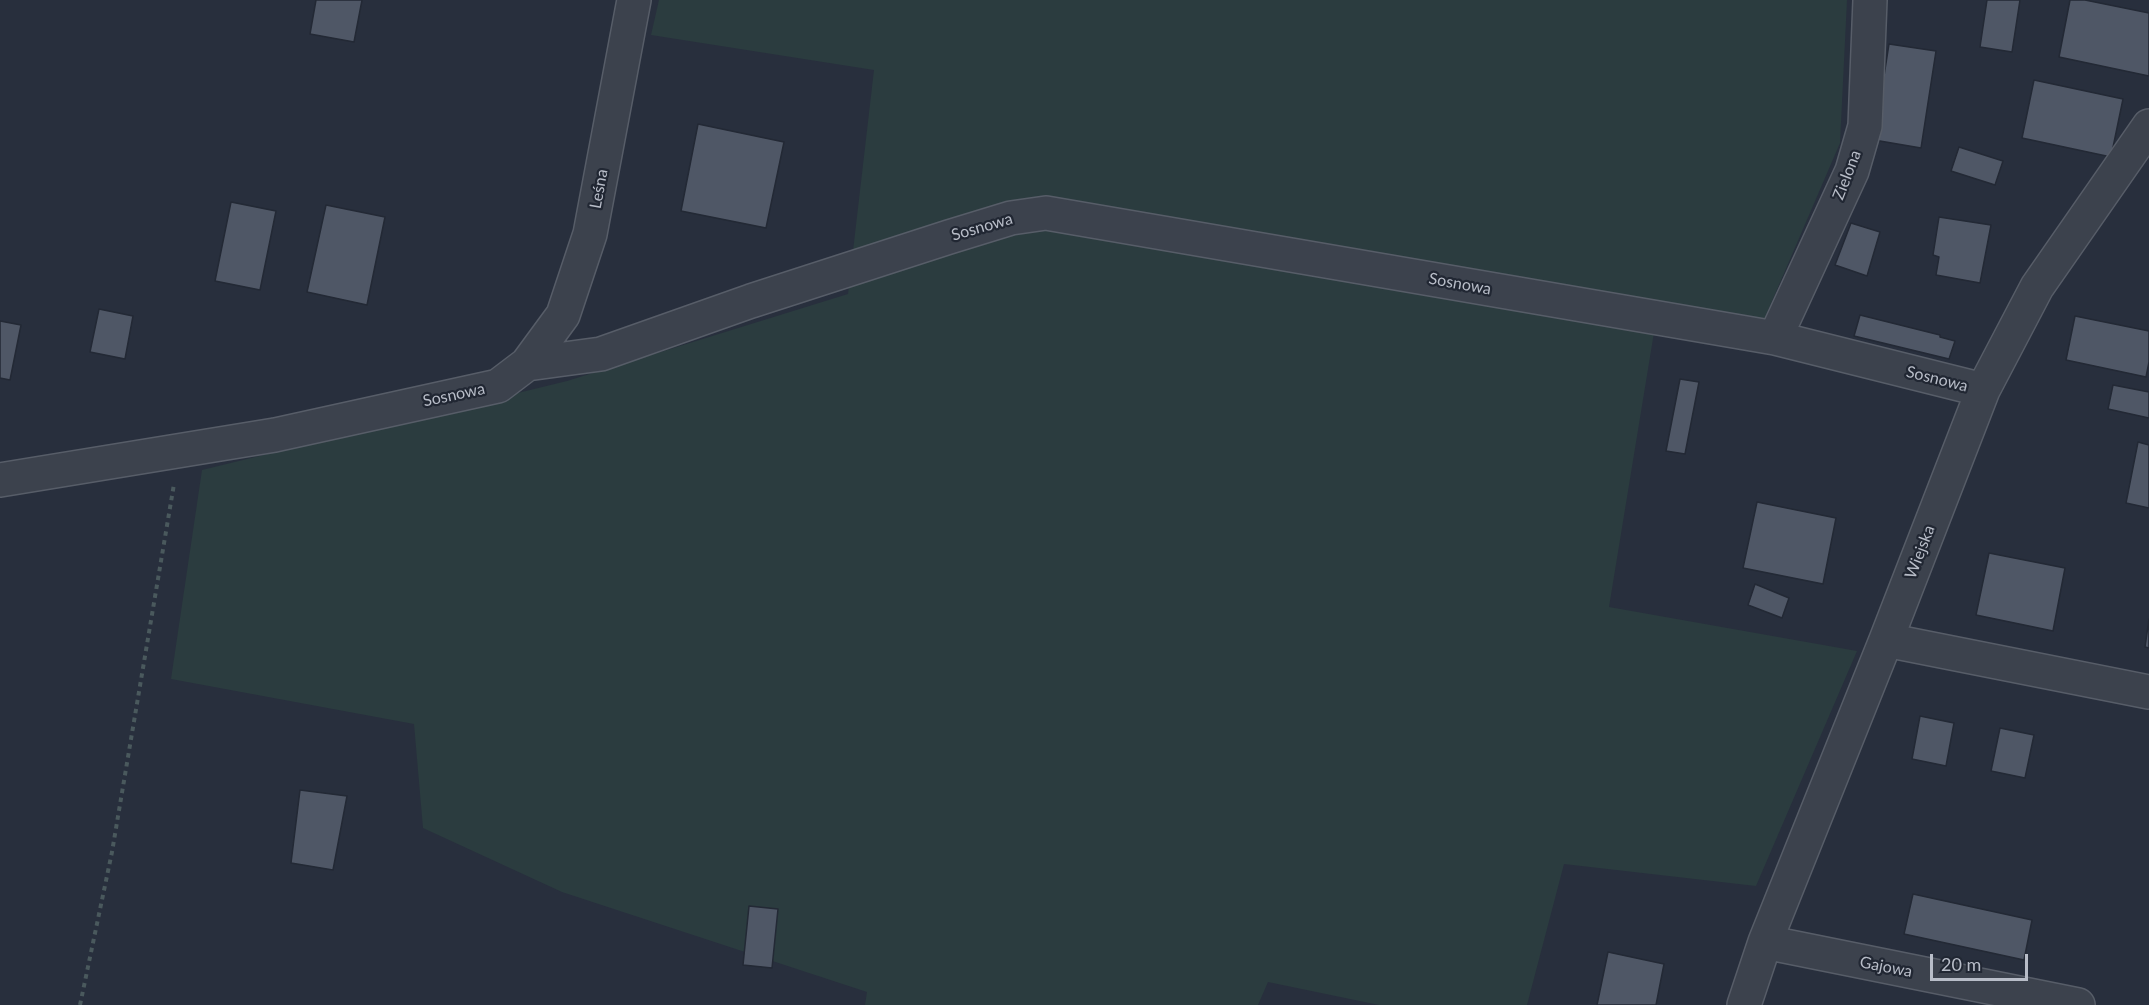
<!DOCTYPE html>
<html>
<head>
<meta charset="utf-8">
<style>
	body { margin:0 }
	#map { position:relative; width:2149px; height:1005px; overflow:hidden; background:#282f3d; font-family:Lato,sans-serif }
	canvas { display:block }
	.scale { position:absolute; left:1930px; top:954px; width:98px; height:27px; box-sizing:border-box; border:3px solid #b8bdc8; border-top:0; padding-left:8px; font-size:18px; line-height:21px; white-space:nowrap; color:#b8bdc8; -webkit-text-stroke:4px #212733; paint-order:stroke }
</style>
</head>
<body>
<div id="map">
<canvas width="2149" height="1005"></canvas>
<div class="scale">20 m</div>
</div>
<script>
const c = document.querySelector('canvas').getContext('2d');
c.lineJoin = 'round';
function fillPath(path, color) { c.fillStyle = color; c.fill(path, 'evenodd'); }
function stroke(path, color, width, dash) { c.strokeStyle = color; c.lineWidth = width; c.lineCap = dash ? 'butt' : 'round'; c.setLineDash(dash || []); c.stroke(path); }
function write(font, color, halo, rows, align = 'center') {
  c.font = font + ' Lato,sans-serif'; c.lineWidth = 4.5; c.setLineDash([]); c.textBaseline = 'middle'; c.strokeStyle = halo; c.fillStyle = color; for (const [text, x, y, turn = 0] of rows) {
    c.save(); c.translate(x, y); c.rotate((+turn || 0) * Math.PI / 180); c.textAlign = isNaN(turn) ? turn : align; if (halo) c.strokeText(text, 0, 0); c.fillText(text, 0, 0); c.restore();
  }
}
const green = new Path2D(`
	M659,0h1188l-7,143 -77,179 -104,-20 -50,305 248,44 -101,235 -192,-22 -37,141h-148l-111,-23 -10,23h-393l2,-13 -305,-100 -139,-64 -9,-104 -243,-45 31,-209 365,-89 281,-87 26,-224 -223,-35z`);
const building = new Path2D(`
	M316,0h46l-8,42 -44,-8z
	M1987,0h33l-8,52 -32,-5z
	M2070,0h15l64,13v63l-90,-19z
	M1889,44l47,7 -15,97 -47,-8z
	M2034,80l89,19 -12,58 -89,-19z
	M698,124l86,18 -18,86 -85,-17z
	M1959,147l44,14 -8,24 -44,-14z
	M231,202l45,9 -16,79 -45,-9z
	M326,205l59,12 -18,88 -60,-13z
	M1939,217l52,8 -11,58 -44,-8 3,-18 -6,-2z
	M1851,223l29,9 -13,44 -32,-11z
	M99,309l34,7 -8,43 -35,-7z
	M1860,315l80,20v2l15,4 -6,18 -95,-23z
	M2075,316l74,15v31l-3,15 -80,-17z
	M0,321l21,4 -11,55 -10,-2z
	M1680,379l19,3 -14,72 -19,-3z
	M2113,385l36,7v26l-41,-9z
	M2138,442l11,3v63l-23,-5z
	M1757,502l79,16 -13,66 -80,-16z
	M1989,553l76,15 -12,63 -77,-16z
	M1755,584l34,14 -7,20 -34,-13z
	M2149,619v29l-4,-1z
	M1920,716l34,7 -8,43 -34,-7z
	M2000,728l34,7 -9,43 -34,-7z
	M300,790l47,6 -14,74 -42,-7z
	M1913,894l119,26 -8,40 -120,-26z
	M749,906l29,3 -6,59 -29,-3z
	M1608,952l56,12 -8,41h-59z`);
const path = new Path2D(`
	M80,1005l32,-153 62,-368`);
const minor = new Path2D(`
	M1775,338l77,-167 13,-45 5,-126
	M527,364l36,-49 27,-81 44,-234
	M0,480l275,-45 223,-49 29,-22 74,-10 150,-53 198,-64 62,-19 35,-5 729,125 208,52
	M1886,640l263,52
	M1765,942l313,63
	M1744,1005l21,-63 121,-302 97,-250 54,-103 112,-161`);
const streetNames = [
	["Zielona",1847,175,-69],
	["Leśna",599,189,-80],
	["Sosnowa",982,227,-16],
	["Sosnowa",1460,284,10],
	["Sosnowa",1937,379,14],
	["Sosnowa",454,395,-12],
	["Wiejska",1920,552,-69],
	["Gajowa",1886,967,11]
];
fillPath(green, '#2b3c3f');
fillPath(building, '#4f5766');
stroke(building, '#232935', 1.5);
stroke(minor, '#575d68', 36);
stroke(path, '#4a595d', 4, [4.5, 4.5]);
stroke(minor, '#3c424d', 33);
write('16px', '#b8bdc8', '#212733', streetNames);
</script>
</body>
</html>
